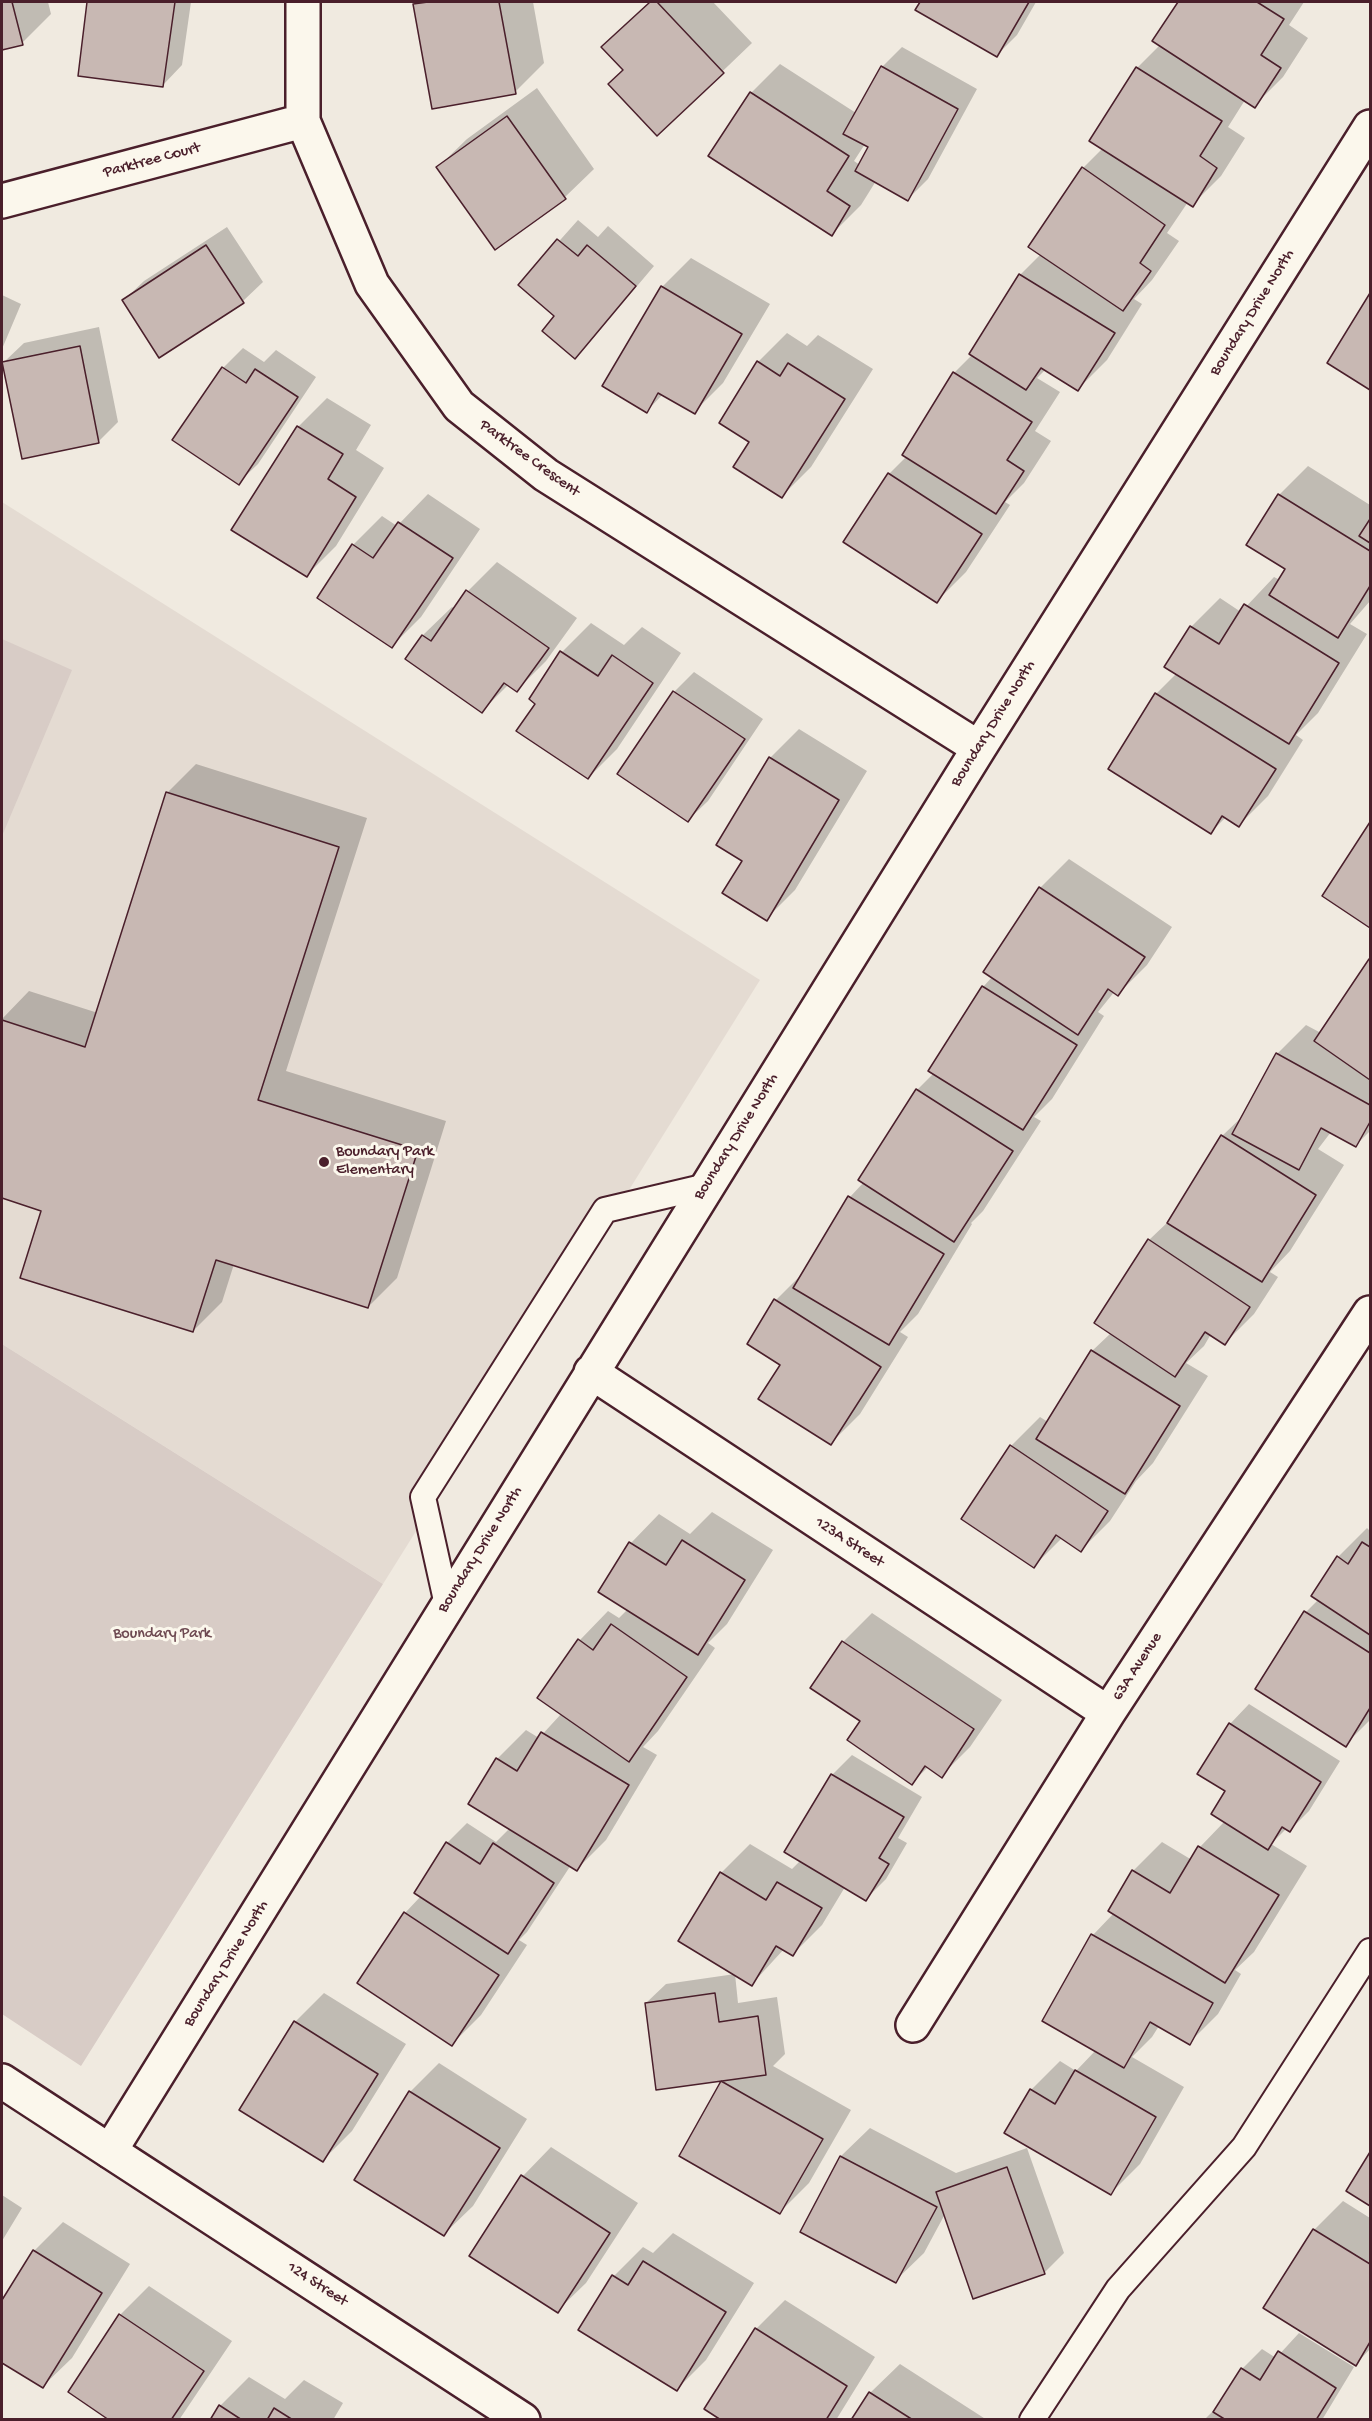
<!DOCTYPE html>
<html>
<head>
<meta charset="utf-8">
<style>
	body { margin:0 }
	#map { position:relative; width:1372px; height:2421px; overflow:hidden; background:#f0eae0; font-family:"Gochi Hand",sans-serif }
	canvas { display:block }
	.frame { position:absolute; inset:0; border:3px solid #4a1f2b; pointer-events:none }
</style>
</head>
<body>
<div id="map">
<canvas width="1372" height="2421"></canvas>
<div class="frame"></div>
</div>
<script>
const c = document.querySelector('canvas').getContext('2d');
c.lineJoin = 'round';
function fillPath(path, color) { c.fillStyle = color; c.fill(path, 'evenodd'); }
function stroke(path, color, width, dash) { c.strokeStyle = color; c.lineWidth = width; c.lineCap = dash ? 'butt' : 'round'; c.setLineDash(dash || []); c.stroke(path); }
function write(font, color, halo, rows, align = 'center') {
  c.font = font + ' "Gochi Hand",sans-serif'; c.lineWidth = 6; c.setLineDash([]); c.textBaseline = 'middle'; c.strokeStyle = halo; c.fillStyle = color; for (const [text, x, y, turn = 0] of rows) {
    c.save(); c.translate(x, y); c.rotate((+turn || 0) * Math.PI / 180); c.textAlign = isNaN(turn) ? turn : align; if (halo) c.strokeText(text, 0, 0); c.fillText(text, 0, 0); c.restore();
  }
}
const built = new Path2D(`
	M2,502l758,478 -377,604 -381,-240z`);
const green = new Path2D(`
	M2,639l70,31 -70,166z
	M2,1344l381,240 -302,482 -79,-52z`);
const shadow = new Path2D(`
	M2,2h46l3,12 -29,29 -20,5z
	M89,2h102l-9,63 -19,20 -84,-11z
	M418,2h115l11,61 -29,29 -100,-87z
	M650,2h63l39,41 -95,91 -32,-64 -21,-23z
	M922,2h114l-19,33 -20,20 -80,-46z
	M1180,2h124l-15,23 19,13 -25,39 -29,29 -9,-6 -17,27 17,11 -24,38 -29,29 -4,-3 -21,31 12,8 -27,39 -18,19 8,5 -35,56 -29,29 -32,-20 -9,9 23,14 -25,39 16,10 -27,42 -19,19 5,3 -44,67 -29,29 -48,-127 18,-18 -3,-2 50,-81 18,-18 -1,-1 49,-79 21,-21 42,-86 20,-20 34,-80 23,-23 -6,-4z
	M902,47l75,42 -49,90 -20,20 -32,-18 -15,24 -29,29 -81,-141 29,-29 76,49 26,-46zM865,144l5,3 -10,18 -6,-4z
	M537,88l57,81 -29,28 -69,51 -58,-81 29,-28z
	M578,220l20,17 10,-11 46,40 -60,71 -19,20 -19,-41 -36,-31z
	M227,227l36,55 -20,19 -119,-1 20,-19z
	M691,258l79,46 -47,79 -29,29 -31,-18 -16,17 -43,-26 58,-98z
	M2,295l19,9 -19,45z
	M1370,296v92l-41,-25z
	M99,327l19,95 -19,19 -95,-79 20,-19z
	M787,333l20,13 11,-11 55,34 -62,98 -29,29 -31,-54 7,-80z
	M243,348l21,14 12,-12 40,27 -58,87 -20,19 -64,-43 49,-72z
	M327,398l44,27 -15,25 28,18 -48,78 -29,29 -9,-148z
	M1308,466l62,39v96l-20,23 17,10 -49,79 -22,22 7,5 -35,56 -29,29 -13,-8 -15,15 -55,-138 21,-21 14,-46 29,-29 21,14 33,-35 6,3 7,-12 -8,-73z
	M428,494l52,35 -59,88 -29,29 -73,-49 34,-52 29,-29 15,10z
	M497,562l80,56 -31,43 -29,29 -8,-6 -27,27 -75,-52 16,-24 29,-28 3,2 13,-18z
	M591,623l33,22 18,-18 39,26 -64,96 -29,29 -50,-75 24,-51z
	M694,672l69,47 -55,82 -20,19 -14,-128z
	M799,729l68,42 -72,119 -29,29 -22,-59 26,-102z
	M196,764l171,54 -81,253 160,50 -49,157 -29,29 -134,-43 -12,38 -29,29 -150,-121 -41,-13v-178l27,-28 69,22 69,-220z
	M1370,824v102l-46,-30z
	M1069,859l103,68 -25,38 -29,29 -3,-3 -17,21 6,4 -52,83 -18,18 7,4 -58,90 -12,12 1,1 -54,90 -18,18 8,5 -48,77 -29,29 -49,-78 -6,-65 29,-29 45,-74 14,-15 -4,-3 57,-89 17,-17 49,-86 10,-11 47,-88z
	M1370,960v171l-14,14 -25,-13 -13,17 26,16 -54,86 -20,21 8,5 -24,37 -29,29 -14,-9 -7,12 -18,17 22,13 -55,87 -17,18 -26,40 -29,29 -19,-12 -28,28 -71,-48 48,-72 29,-29 8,5 44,-71 19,-18 38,-93 21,-20 52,-84 23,-22 32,-60 29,-29 15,8z
	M712,1512l61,38 -46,74 -19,19 7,5 -57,83 -15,16 14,8 -51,85 -29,29 -6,-4 -44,67 -8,8 8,5 -46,70 -29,29 -47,-131 16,-17 26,-53 20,-20 29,19 14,-14 -13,-69 29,-29 13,8 23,-25 -23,-15 41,-58 28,-29 11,7 9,-9 3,-66 28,-29 31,20z
	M1367,1528l3,3v189l-25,25 -39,-133 13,-13 19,-42z
	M872,1613l130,87 -32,47 -29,29 -13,-9 -16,16 -50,-63 -50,-33 31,-45z
	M1249,1704l91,57 -31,50 -19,19 -3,-2 -16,16 36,22 -53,86 -19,18 6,4 -23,40 -29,29 -30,-17 -7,11 -20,20 52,30 -44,77 -29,29 -80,-103 29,-29 16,10 20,-21 -3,-115 21,-22 19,-42 29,-29 30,18 8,-13 25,-26 5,-97z
	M852,1755l70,42 -24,41 9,5 -21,36 -20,20 -21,-12 -23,38 -29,29 -9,-5 -32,35 -31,-111 29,-29 42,25 9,-9 -15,-8 46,-77z
	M735,1974l3,29 39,-6 8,57 -12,12 78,44 -42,73 -29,29 -57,-130 3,-3 -80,-76 20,-19z
	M324,1993l82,51 -54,87 -29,29 -28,-138z
	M439,2063l88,56 -54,87 -29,28 -34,-142z
	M870,2128l86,45 71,-25 37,105 -20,20 -99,-59 -21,39 -29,28 -93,-49 39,-76z
	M551,2147l87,56 -52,80 -29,28 -34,-135z
	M1370,2155v49l-22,-14z
	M2,2195l20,13 -20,33z
	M1343,2201l27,17v131l-14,15 -91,-56 49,-78z
	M63,2222l67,42 -58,94 -29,28 -41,-25v-58l32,-52z
	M673,2233l81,50 -48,77 -29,29 -63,-113 29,-29 10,6z
	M149,2286l83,55 -53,79h-67l8,-105z
	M785,2300l90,57 -39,63h-112l32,-91z
	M1299,2333l55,34 -32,53h-118l14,-14 24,-37 20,-20 14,9z
	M900,2364l87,56h-134l18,-28z
	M249,2377l36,22 19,-19 39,23 -10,17h-121l8,-14z`);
const building = new Path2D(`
	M2,2h10l11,43 -21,5z
	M87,2h88l-12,85 -85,-11z
	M428,2h71l17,92 -84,15 -19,-105z
	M650,2h7l67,71 -67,63 -49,-52 15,-14 -22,-23z
	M920,2h109l-32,55 -82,-47z
	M1178,2h79l27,17 -23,36 20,13 -26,40 -103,-67z
	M881,66l77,43 -50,92 -53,-30 13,-24 -25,-13z
	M1136,67l86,54 -22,35 17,12 -24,39 -104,-66z
	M750,92l99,64 -22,35 23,15 -18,30 -124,-80z
	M507,116l59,83 -71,51 -59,-83z
	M1082,167l83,58 -25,38 11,8 -28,40 -95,-64z
	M557,239l21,17 9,-11 49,41 -61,73 -33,-28 12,-15 -36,-31z
	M206,245l38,58 -85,55 -37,-58z
	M1019,274l96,59 -37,58 -37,-23 -15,22 -57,-36z
	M661,286l81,48 -47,80 -37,-21 -11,20 -45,-27z
	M1370,293v97l-43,-27z
	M80,346l19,97 -77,16 -20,-97z
	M757,361l23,15 8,-13 57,36 -63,99 -49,-31 16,-25 -30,-19z
	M222,367l24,16 9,-14 43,28 -59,88 -67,-45z
	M953,372l79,50 -25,38 17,11 -28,43 -94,-59z
	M297,426l46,28 -15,25 28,18 -49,80 -76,-47z
	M888,473l94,61 -45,69 -94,-61z
	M1278,494l92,57v35l-32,52 -69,-43 16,-26 -39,-24z
	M1370,519v24l-11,-7z
	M398,522l55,36 -61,90 -75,-50 35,-54 21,14z
	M466,590l83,58 -32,44 -13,-9 -22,30 -77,-54 17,-24 9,6z
	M1244,604l95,59 -50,81 -125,-77 26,-41 29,18z
	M560,651l38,25 14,-21 41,28 -65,96 -72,-48 19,-27 -6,-5z
	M673,691l72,48 -57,83 -71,-48z
	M1155,693l121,76 -37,58 -17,-11 -11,18 -103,-65z
	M769,757l70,43 -72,121 -45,-28 20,-32 -26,-16z
	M166,792l173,55 -81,253 160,50 -50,158 -152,-48 -23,72 -173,-54 21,-67 -39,-13v-178l83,27z
	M1370,822v106l-48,-32z
	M1039,887l106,70 -27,39 -10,-7 -30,46 -95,-63z
	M1369,959l1,1v120l-56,-39z
	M982,986l95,59 -54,85 -95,-59z
	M1276,1053l94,52v17l-14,25 -35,-19 -22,42 -67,-36z
	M916,1089l97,62 -59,91 -96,-62z
	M1221,1135l95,60 -54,87 -95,-59z
	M848,1196l96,58 -55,91 -96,-57z
	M1148,1239l102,68 -25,38 -20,-13 -30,45 -81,-54z
	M774,1299l107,68 -50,78 -73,-46 22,-34 -33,-21z
	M1091,1350l89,56 -55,88 -89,-55z
	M1010,1445l98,66 -27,41 -25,-17 -22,33 -73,-49z
	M682,1540l63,40 -47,75 -100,-63 31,-50 37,23z
	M1362,1542l8,5v88l-59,-39 26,-40 11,8z
	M1304,1611l66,42v55l-24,39 -91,-58z
	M611,1624l76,53 -58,85 -92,-64 41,-59 15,11z
	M842,1641l132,88 -32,49 -17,-12 -13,19 -65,-45 13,-19 -50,-33z
	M1229,1723l92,59 -31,50 -8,-5 -14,23 -57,-36 14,-23 -28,-17z
	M541,1732l88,53 -52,86 -109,-67 28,-46 21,13z
	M831,1774l73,43 -25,41 10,6 -23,37 -82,-49z
	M446,1842l34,22 13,-21 61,40 -46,71 -94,-61z
	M1198,1846l81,49 -54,88 -117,-72 24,-41 38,23z
	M720,1872l46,28 11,-18 45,26 -29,48 -17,-10 -24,40 -74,-45z
	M404,1912l95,63 -47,71 -95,-63z
	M1091,1934l122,69 -23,42 -40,-23 -26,46 -82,-47z
	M715,1993l4,29 39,-6 8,59 -110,15 -11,-87z
	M294,2021l84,53 -55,88 -84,-52z
	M1075,2070l81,47 -45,78 -107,-62 26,-44 25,15z
	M721,2081l102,58 -43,75 -101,-58z
	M409,2091l91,57 -56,88 -90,-56z
	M1370,2152v54l-24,-15z
	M840,2156l97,51 -41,76 -96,-51z
	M1007,2167l38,107 -72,25 -37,-107z
	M521,2175l89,58 -52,80 -89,-57z
	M1313,2229l57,35v78l-14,24 -93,-58z
	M33,2250l69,43 -59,95 -41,-25v-63z
	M643,2261l83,51 -49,79 -99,-61 34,-55 16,10z
	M119,2314l85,57 -33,49h-62l-41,-28z
	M755,2328l92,58 -21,34h-105l-17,-11z
	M1278,2351l58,37 -20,32h-90l-13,-8 28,-44 19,12z
	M869,2392l44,28h-62z
	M219,2405l23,15h-32z
	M274,2408l19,12h-26z`);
const service = new Path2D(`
	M447,1605l-24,-108 182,-287 102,-24
	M1032,2420l86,-131 126,-142 126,-196`);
const minor = new Path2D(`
	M303,2v119l69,163 87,122 87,69 433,273
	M2,201l301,-80
	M591,1372l517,341
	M913,2025l195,-312 262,-400
	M110,2151l869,-1403 391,-621`);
const tertiary = new Path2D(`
	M2,2081l521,339`);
const markers = [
	[324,1162,6,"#4a1f2b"]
];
const streetNames = [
	["Parktree Court",152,161,-15],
	["Boundary Drive North",1253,313,-58],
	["Parktree Crescent",529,459,36],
	["Boundary Drive North",994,724,-58],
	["Boundary Drive North",737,1137,-58],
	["123A Street",849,1543,33],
	["Boundary Drive North",481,1550,-58],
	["63A Avenue",1138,1667,-57],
	["Boundary Drive North",227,1964,-58],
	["124 Street",317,2285,33]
];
const poiNames = [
	["Boundary Park",336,1153],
	["Elementary",336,1171]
];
const parkNames = [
	["Boundary Park",162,1635]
];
fillPath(built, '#e4dbd2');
fillPath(green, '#d8ccc6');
fillPath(shadow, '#0003');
fillPath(building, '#c8b8b3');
stroke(building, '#4a1f2b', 1.5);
stroke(service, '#4a1f2b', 28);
stroke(minor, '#4a1f2b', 38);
stroke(tertiary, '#4a1f2b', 38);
stroke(service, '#fbf7ec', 24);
stroke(minor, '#fbf7ec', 33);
stroke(tertiary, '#fbf7ec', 33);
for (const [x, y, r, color] of markers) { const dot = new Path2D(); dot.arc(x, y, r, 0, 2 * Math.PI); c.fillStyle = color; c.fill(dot); stroke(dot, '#fbf7ec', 2); }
write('16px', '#4a1f2b', '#fbf7ec', streetNames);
write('16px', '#4a1f2b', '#fbf7ec', poiNames, 'left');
write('16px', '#6e4a52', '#fbf7ec', parkNames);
</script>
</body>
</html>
